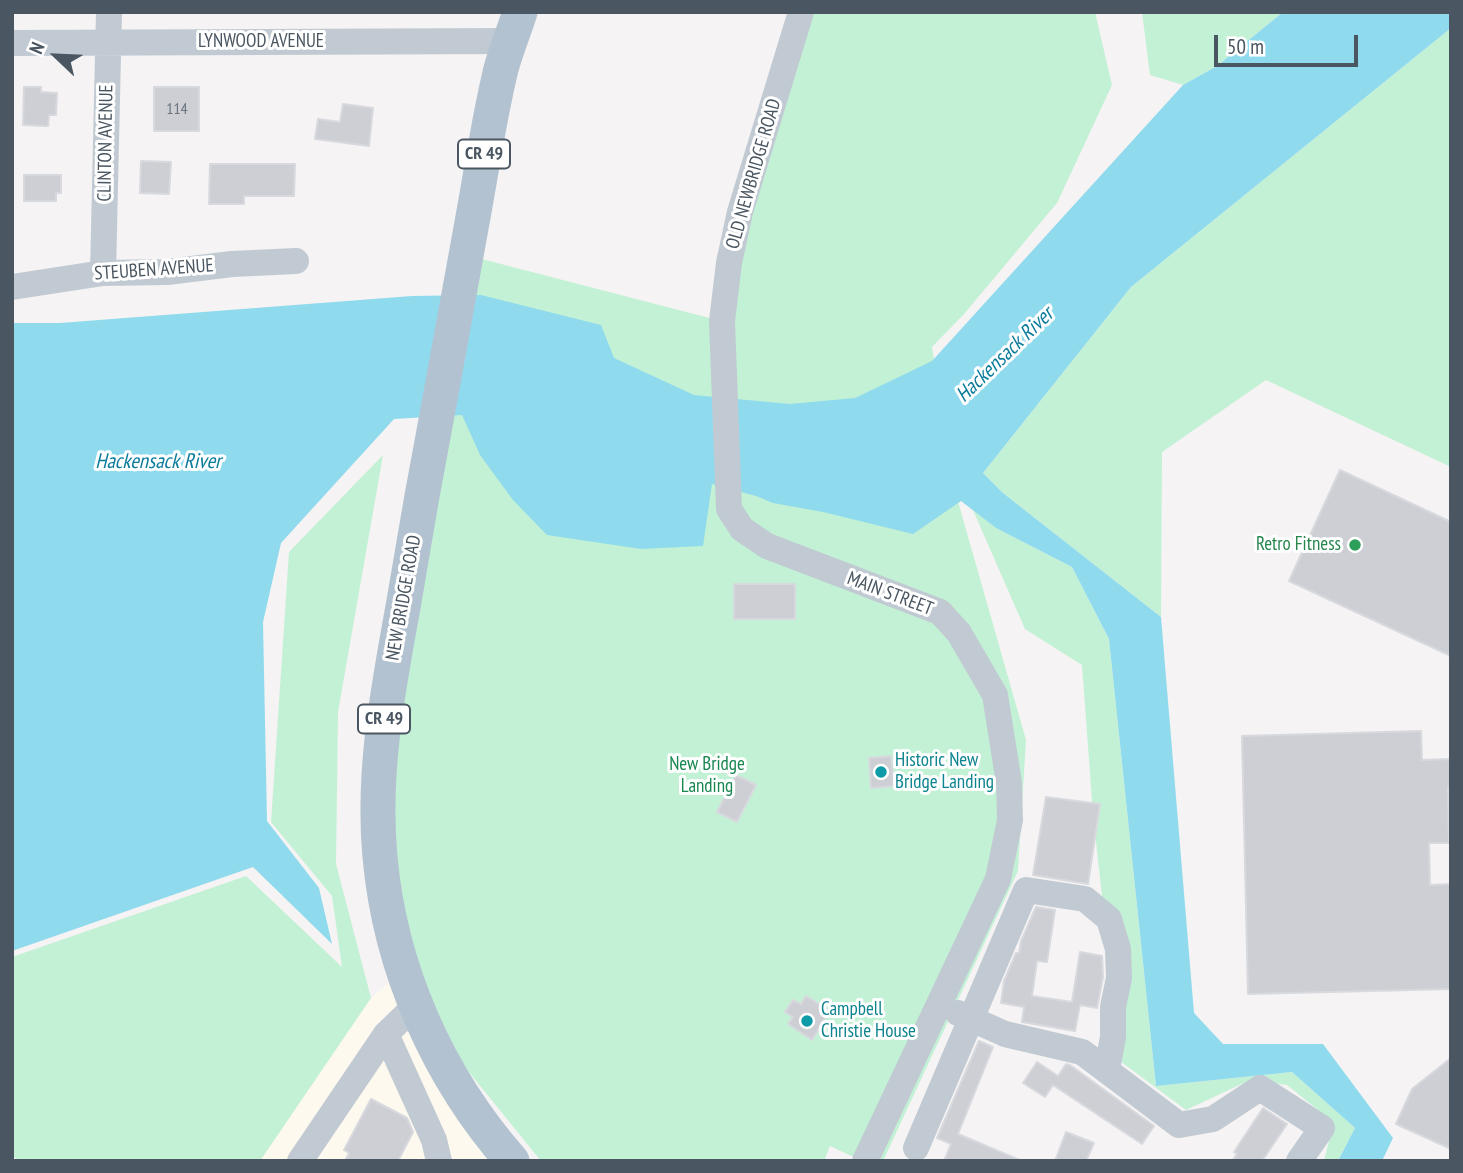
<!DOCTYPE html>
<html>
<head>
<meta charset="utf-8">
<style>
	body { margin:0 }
	#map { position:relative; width:1463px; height:1173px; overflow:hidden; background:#f5f3f3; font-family:"PT Sans Narrow",sans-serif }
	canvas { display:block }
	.frame { position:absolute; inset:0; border:14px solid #4a5661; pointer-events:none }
	.north { position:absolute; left:21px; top:21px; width:70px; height:70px; -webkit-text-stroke:5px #fff; paint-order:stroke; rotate:293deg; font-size:19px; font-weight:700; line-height:28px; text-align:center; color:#4a5661 }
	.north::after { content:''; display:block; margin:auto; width:24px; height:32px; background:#4a5661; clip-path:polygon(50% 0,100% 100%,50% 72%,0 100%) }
	.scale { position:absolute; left:1214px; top:35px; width:144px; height:32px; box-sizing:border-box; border:4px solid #4a5661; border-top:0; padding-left:9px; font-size:21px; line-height:24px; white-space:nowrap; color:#4a5661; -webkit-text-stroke:5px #fff; paint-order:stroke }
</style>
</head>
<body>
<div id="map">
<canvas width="1463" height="1173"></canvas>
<div class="frame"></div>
<div class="north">N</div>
<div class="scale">50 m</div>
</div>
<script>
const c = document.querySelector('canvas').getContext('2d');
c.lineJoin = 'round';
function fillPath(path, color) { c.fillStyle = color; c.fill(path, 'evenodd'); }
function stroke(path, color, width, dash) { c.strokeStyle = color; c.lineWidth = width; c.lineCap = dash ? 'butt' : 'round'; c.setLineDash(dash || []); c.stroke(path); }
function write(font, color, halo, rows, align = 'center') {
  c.font = font + ' "PT Sans Narrow",sans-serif'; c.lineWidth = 6; c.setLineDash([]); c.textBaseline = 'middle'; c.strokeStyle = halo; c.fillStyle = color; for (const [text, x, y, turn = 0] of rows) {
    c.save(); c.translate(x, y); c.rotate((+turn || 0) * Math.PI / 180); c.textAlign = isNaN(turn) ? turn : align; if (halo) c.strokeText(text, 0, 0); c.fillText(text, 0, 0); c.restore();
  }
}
const commercial = new Path2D(`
	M404,970l108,191h-252l111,-163z`);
const green = new Path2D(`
	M801,12h294l17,73 -55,118 -93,111 -32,33 21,137 73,256 -8,131 -135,290h-21l-32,-15 -6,15h-283l-77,-95 -47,-94 -25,-118 -3,-120 85,-477 247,64z
	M1142,12h141l-66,54 -34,19 -33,-10z
	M1451,28v439l-185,-87 -104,72 -1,165 -158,-124 -20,-20 148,-186z
	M383,455l-45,257 -2,152 35,134 -111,163h-239l-9,-5v-199l234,-81 96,91 -10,-71 -61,-74 18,-270z
	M973,510l23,18 76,39 37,72 47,447 136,-14 63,56 -17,33h-14l5,-20 -12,-32 -30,-24 -37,-5 -64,30 -66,-49 -27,-247 -11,-149 -57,-36z`);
const water = new Path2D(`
	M1283,12h168v16l-320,259 -148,186 20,20 158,124 33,396 29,31h100l70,94 -11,23h-44l17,-33 -63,-56 -136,14 -47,-447 -37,-72 -76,-39 -35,-27 -48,33 -90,-22 -50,-9 -17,-7 -44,-12 -9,62 -62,3 -94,-14 -34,-35 -33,-45 -18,-40 -68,4 -113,124 -18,79 4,199 52,67 13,56 -79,-77 -241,84v-628h48l352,-27 69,-1 120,30 13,33 80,37 96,9 65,-6 77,-37 251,-276 34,-19z`);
const building = new Path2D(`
	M24,87h17v5l16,1 -1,22h-7l-1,11 -25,-1z
	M154,87h45v44h-45z
	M343,104l30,4 -4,38 -54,-7 3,-20 22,3z
	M141,161l30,1 -2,32 -29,-1z
	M210,164h85l-1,32h-50v8h-35z
	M24,175h37v18h-5v8h-32z
	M1340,470l111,52v134l-162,-75z
	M734,584h61v35h-61z
	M1421,731l1,29 29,-1v28h-3l1,56h-20l1,42 21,-1v105l-203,5 -6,-258z
	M891,756l3,30 -23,2 -2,-30z
	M736,775l20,10 -19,37 -20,-10z
	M1046,797l54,7 -12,80 -55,-9z
	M1036,907l19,3 -8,52 -10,-1 -5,35 40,6 8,-50 22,4 1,21 -6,31 -17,-3 -5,26 -53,-9 2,-15 -23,-4 3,-22 12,-28h3l2,-12z
	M806,996l24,15 -18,29 -24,-16 5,-7 -8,-5 8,-12 8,4z
	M979,1041l14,6 -35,87 64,27h-78l7,-17 -14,-6z
	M1451,1058v91l-55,-25 16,-35z
	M1037,1062l21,14 8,-12 4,1 84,61 -12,18 -89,-59 -8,12 -22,-14z
	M371,1099l36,19 6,14 -15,29h-53l4,-8 -5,-3z
	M1263,1108l24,16 -25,37h-30l5,-7 -3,-2z
	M1066,1132l28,11 -8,18h-31z`);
const minor = new Path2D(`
	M801,12l-61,200 -11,51 -7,58 7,188 13,20 25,17 173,66 19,21 36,62 14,88 1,37 -12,59 -133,282
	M12,43l498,-2
	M103,273l6,-261
	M12,287l91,-14 64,-1 65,-8 64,-3
	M958,1013l47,21 77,18 97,73 34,-6 47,-31 62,40 -23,33
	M386,1034l48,106 5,21
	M916,1148l110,-258 59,9 24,20 9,30 1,29 -6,29v30l-6,33
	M300,1161l86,-127 29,-28`);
const major = new Path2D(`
	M512,1161c-74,-84 -122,-192 -132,-304 -8,-84 8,-168 23,-250 12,-73 25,-146 39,-219 10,-57 21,-114 31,-171 9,-49 16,-99 28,-148 5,-19 13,-38 19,-57`);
const markers = [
	[1355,545,7,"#2e9e5b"],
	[881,772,7,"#0f9aa8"],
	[807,1021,7,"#0f9aa8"]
];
const numberNames = [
	["114",177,109]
];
const shields = [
	[484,154,52],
	[384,719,52]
];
const shieldNames = [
	["CR 49",484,154],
	["CR 49",384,719]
];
const streetNames = [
	["LYNWOOD AVENUE",261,42],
	["CLINTON AVENUE",106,143,-89],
	["OLD NEWBRIDGE ROAD",754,174,-74],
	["STEUBEN AVENUE",154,270,-4],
	["MAIN STREET",890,594,21],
	["NEW BRIDGE ROAD",404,598,-80]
];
const leisureNames = [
	["Retro Fitness",1341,545]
];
const cultureNames = [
	["Historic New",895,761],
	["Bridge Landing",895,783],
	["Campbell",821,1010],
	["Christie House",821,1032]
];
const parkNames = [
	["New Bridge",707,765],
	["Landing",707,787]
];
const waterNames = [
	["Hackensack River",1005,355,-44],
	["Hackensack River",158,462]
];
fillPath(commercial, '#fdf9ef');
fillPath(green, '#c3f1d5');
fillPath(water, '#90daee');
fillPath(building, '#cdcfd5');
stroke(building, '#d7d9de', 2);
stroke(minor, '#c1cad2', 26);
stroke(major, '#b3c2d1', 35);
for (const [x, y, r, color] of markers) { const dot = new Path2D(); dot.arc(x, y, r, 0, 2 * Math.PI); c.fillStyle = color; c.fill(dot); stroke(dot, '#fff', 2.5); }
write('16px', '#6b747e', null, numberNames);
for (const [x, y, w] of shields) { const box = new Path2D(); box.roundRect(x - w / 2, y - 14.5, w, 29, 5); c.fillStyle = '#fff'; c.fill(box); stroke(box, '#4a5661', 2); }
write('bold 18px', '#4a5661', null, shieldNames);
write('19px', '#4a5661', '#fff', streetNames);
write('19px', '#27864d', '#fff', leisureNames, 'right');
write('19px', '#0d838f', '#fff', cultureNames, 'left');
write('19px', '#17864f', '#fff', parkNames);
write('italic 21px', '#0c7c9b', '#fff', waterNames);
</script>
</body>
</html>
